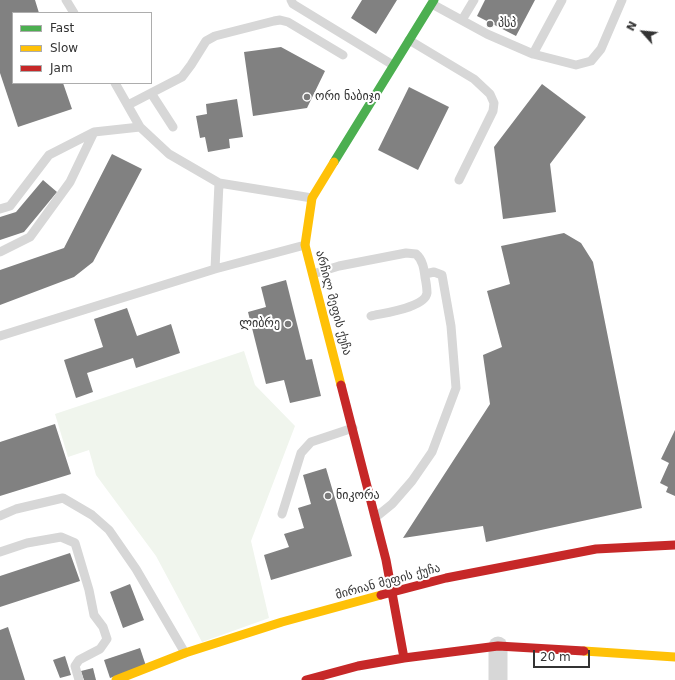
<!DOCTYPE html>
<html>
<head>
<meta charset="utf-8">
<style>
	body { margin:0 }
	#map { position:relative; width:675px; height:680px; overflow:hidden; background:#fff; font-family:"DejaVu Sans",sans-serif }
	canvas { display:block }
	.legend { position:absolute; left:12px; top:12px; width:140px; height:72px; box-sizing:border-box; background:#fff; border:1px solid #adadad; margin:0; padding:5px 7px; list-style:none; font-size:12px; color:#333 }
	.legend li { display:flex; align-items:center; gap:8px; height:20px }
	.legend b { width:20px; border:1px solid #adadad }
	.north { position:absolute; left:623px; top:12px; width:40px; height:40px; -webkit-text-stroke:3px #fff; paint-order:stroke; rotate:297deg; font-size:11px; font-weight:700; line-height:16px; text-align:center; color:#333 }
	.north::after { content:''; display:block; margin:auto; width:14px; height:18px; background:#333; clip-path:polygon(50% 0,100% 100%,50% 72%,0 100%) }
	.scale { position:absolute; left:533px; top:650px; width:57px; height:18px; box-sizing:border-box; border:2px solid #333; border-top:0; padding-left:5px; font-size:12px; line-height:14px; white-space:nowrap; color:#333; -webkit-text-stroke:3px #fff; paint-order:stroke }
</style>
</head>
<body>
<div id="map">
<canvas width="675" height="680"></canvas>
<ul class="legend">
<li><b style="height:5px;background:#4caf50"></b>Fast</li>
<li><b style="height:5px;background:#ffc107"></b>Slow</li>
<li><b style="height:5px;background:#c62828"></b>Jam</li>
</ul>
<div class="north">N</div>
<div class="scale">20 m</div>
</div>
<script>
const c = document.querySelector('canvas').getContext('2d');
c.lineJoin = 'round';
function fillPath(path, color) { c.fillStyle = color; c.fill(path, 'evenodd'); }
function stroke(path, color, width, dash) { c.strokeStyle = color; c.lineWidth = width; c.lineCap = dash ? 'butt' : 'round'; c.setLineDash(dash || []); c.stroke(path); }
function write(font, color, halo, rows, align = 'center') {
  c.font = font + ' "DejaVu Sans","Noto Sans Georgian",sans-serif'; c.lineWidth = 4; c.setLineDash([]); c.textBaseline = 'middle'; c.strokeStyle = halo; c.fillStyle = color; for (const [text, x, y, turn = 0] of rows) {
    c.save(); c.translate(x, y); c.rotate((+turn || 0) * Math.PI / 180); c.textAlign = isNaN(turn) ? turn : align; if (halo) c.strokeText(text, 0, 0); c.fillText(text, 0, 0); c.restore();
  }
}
const green = new Path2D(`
	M244,351l11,34 40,41 -44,115 18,77 -67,24 -46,-86 -60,-81 -7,-25 -21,7 -13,-43z`);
const building = new Path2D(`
	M0,0h35l4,13h-26v70h50l9,26 -54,18 -18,-54z
	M362,0h35l-21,34 -25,-16z
	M485,0h50l-19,36 -39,-20z
	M281,47l44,24 -18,37 -54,8 -9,-64z
	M542,84l44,33 -36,47 6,48 -53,7 -9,-72z
	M409,87l40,20 -31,63 -40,-20z
	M237,99l6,38 -14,2 1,9 -22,4 -3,-15 -5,1 -4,-22 11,-2 -1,-10z
	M112,154l30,15 -49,93 -19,15 -74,28v-35l64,-22z
	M43,180l14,12 -33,40 -24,8v-23l16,-5z
	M564,233l17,10 12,19 49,246 -156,34 -3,-16 -80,12 87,-134 -7,-49 19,-8 -15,-56 23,-7 -9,-38z
	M286,280l20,80 6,-1 9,37 -31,7 -6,-23 -18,4 -18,-72 18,-5 -5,-20z
	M127,308l10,28 34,-12 9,29 -44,15 -3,-10 -46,15 6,19 -17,6 -12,-38 39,-13 -9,-28z
	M55,424l16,50 -71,22v-54z
	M675,430v66l-9,-4 2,-5 -8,-4 9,-20 -8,-4z
	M326,468l26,88 -81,24 -7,-25 25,-8 -5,-13 20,-6 -6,-20 13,-4 -8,-29z
	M70,553l10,28 -80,26v-31z
	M130,584l14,36 -21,8 -13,-36z
	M8,627l17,53h-25v-50z
	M140,648l6,18 -36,12 -6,-18z
	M65,656l6,19 -11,3 -7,-18z
	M93,668l3,12h-12l-3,-9z`);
const lane = new Path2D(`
	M66,0l8,13
	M291,0l2,4 100,61
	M432,4l55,30 46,20 43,11 15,-4 10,-12 21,-49
	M462,20l12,-20
	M409,40l65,39 16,15 4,9 -1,8 -34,69
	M533,54l29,-54
	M115,83l25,44
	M151,93l22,34
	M128,105l54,-28 9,-12 15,-24 9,-5 59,-15 6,-1 8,2 55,33
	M0,209l10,-3 39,-51 45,-23 46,-5 29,27 50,29 93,15
	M0,252l30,-15 40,-55 24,-50
	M215,269l4,-86
	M313,274l26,-8 67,-13 10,1c7,6 8,15 9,23 1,5 2,11 2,16 -2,15 -44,20 -56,23
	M0,336l215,-67 90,-24
	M282,514l19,-61 10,-11 42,-14
	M0,516l16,-7 47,-11 29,17 17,15 27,39 49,84
	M376,517l16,-13 20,-23 20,-29 24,-64 -5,-62 -9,-51 -8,-3 -9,2
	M0,552l27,-9 34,-6 14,6 14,47 5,25 9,12 4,12 -7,10 -21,11 -4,6 4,14`);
const street = new Path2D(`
	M498,680v-34`);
const fast = new Path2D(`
	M334,162l100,-162`);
const slow = new Path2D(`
	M334,162l-22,36 -7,47 36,140
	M584,651l91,6
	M116,680l69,-27 97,-31 99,-27`);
const jam = new Path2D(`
	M341,385l45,175 18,98
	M381,595l65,-17 150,-29 79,-4
	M306,680l52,-14 46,-8 94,-12 86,5`);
const markers = [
	[490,24,4,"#7a7a7a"],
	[307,97,4,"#7a7a7a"],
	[288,324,4,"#7a7a7a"],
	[328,496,4,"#7a7a7a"]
];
const poiNames = [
	["პსპ",498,24],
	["ორი ნაბიჯი",315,97],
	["ლიბრე",280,324,"right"],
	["ნიკორა",336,496]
];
const streetNames = [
	["არჩილ მეფის ქუჩა",333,303,75],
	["მირიან მეფის ქუჩა",388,582,-15]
];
fillPath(green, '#f0f5ed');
fillPath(building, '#818181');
stroke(lane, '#d7d7d7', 9);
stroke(street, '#d7d7d7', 19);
stroke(fast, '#4caf50', 9);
stroke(slow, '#ffc107', 9);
stroke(jam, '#c62828', 9);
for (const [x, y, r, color] of markers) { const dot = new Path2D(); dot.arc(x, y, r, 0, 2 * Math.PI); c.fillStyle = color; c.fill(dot); stroke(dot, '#fff', 1.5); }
write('12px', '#333', '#fff', poiNames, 'left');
write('12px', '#333', '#fff', streetNames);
</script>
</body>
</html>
